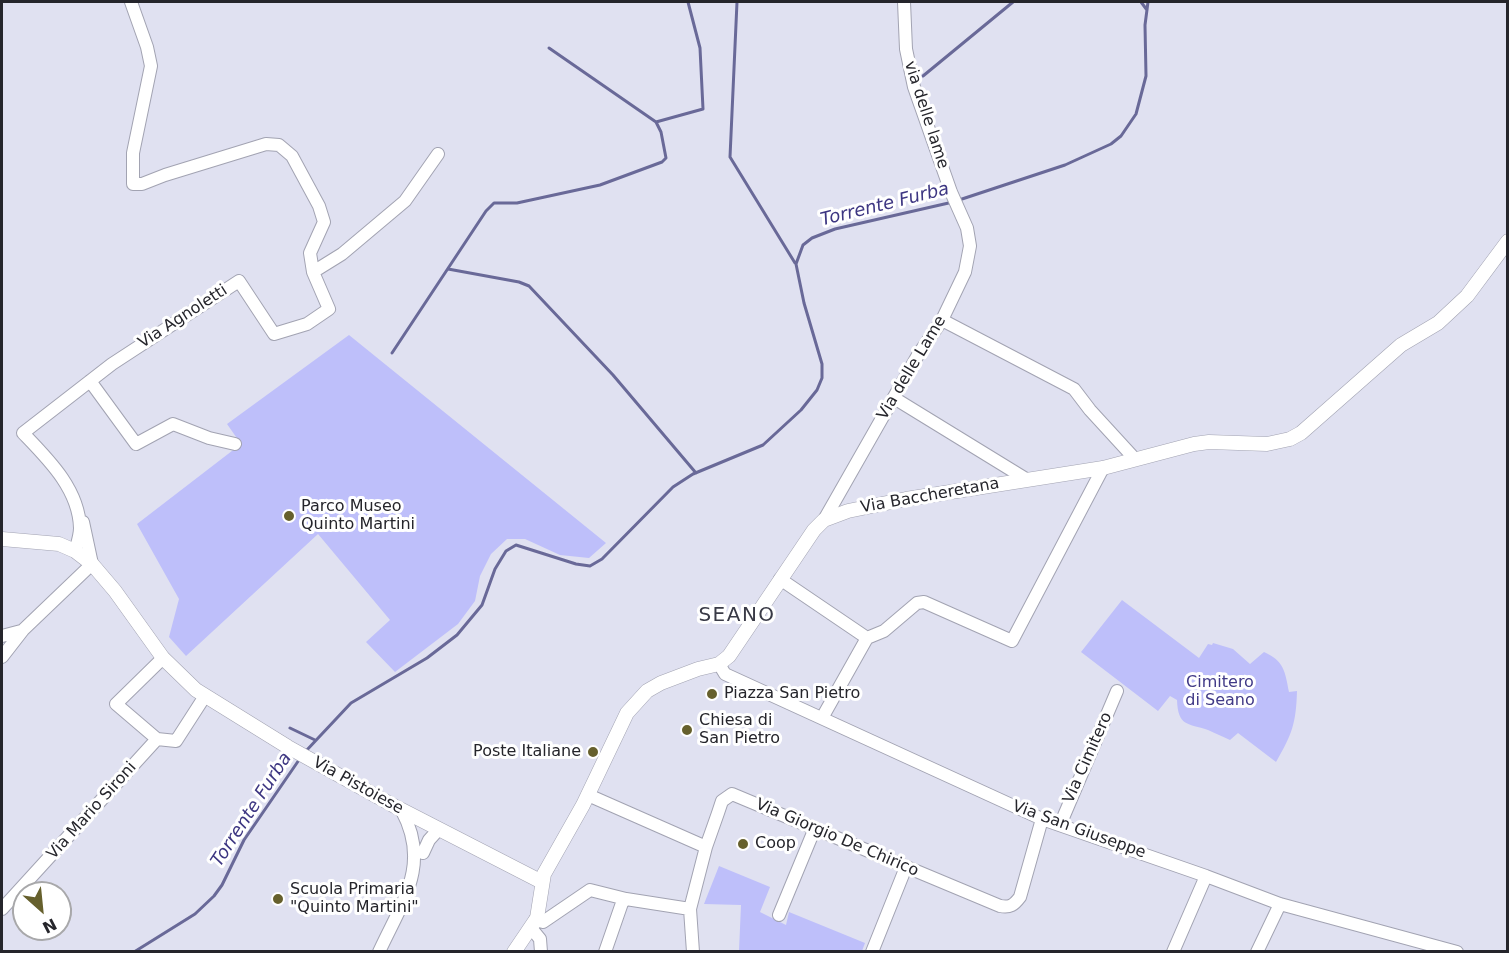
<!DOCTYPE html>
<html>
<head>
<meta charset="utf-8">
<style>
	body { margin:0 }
	#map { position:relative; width:1509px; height:953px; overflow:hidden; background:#e0e1f1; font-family:"DejaVu Sans",sans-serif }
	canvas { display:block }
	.frame { position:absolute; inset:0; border:3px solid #25252b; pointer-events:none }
	.north { position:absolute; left:12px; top:881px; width:60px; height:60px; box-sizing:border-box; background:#fff; border:2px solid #a8a8aa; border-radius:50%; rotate:153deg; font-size:16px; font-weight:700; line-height:24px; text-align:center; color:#25252b }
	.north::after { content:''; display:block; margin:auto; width:21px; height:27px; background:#66602d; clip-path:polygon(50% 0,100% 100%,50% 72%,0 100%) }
</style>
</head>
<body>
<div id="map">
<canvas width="1509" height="953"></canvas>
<div class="frame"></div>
<div class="north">N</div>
</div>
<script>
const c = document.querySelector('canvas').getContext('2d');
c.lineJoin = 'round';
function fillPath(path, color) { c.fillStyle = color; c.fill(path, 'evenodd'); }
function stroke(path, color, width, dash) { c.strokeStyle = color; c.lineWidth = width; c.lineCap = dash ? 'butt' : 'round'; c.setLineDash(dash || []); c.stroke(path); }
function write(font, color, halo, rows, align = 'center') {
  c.font = font + ' "DejaVu Sans",sans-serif'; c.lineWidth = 6; c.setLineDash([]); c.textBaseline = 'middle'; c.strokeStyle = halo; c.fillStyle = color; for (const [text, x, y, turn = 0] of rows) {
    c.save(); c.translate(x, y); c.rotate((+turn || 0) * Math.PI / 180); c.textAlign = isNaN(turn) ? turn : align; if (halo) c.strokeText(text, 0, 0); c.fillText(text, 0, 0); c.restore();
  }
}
const green = new Path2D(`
	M349,335l257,208 -17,15 -29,-3 -35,-16h-18l-16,15 -11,22 -5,25 -17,23 -63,48 -29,-30 24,-22 -72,-86 -132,122 -17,-19 10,-38 -42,-75 104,-80 -14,-20z
	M1122,600l77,58 9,-14 4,1 1,-2 20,6 17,15 14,-12c20,9 21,19 25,40l8,-1c-1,33 -5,43 -21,71l-38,-29 -8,7c-7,-3 -15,-7 -22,-10 -20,-7 -30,-3 -31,-30l-7,-4 -12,15 -77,-59z
	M719,866l51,21 -10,25 26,13 3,-13 76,31 -3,8h-123l2,-46 -37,-1z`);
const stream = new Path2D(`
	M737,2l-7,155 65,106
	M1141,2l6,8
	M923,76l90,-74
	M656,122l47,-13 -3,-61 -12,-46
	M959,200l106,-35 46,-21 10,-8 15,-22 10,-38 -1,-51 3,-23
	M448,269l71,13 10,4 84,89 83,98
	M392,353l94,-142 8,-8h23l83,-18 62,-23 4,-4 -5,-26 -5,-10 -107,-74
	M290,728l25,12
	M305,752l46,-49 76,-45 30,-23 25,-30 13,-36 11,-18 10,-6 60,19 14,2 12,-7 71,-72 20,-13 70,-29 38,-35 16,-20 5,-12v-14l-18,-61 -8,-39 7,-19 9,-7 23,-9 118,-27
	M134,952l61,-38 19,-18 8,-11 22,-45 57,-83`);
const minor = new Path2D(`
	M131,2l16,45 4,19 -18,87v31h9l23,-9 101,-31 13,1 13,11 27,50 5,16 -14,31 3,19
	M942,320l132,69 16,21 44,48
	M90,381l46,63 37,-20 36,14 26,6
	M894,398l132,81
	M824,520l94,-165 24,-35 23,-48 5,-26 -3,-18 -16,-36 -37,-105 -8,-38 -2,-47
	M75,551c2,-7 5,-15 5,-23 -1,-39 -32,-69 -57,-95l89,-69 127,-83 35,53 33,-10 22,-15 -16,-37 29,-18 63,-53 33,-47
	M780,579l87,59 17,-7 33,-28 7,-1 88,39 91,-173
	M2,636l19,-5
	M2,657l21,-27 69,-66 -9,-42
	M719,664l6,10 317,145 164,57 74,28 177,48
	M822,718l45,-80
	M157,739l19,2 29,-45
	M588,795l118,52
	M1060,825l57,-134
	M423,853l6,-13 9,-10
	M2,909l155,-170 -41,-35 47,-46
	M779,915l36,-87
	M535,920l8,2 47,-32 36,9
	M531,928l9,11 1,13
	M379,952c23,-50 52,-87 23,-141
	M605,952l17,-49 4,-4 64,10
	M693,952l-3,-43 16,-62 12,-34 4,-12 10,-7 268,112c10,2 14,-1 20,-9l22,-78
	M872,952l34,-85
	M1173,952l33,-76
	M1257,952l23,-48`);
const tertiary = new Path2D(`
	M2,539l57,5 16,7 17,13 23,27 48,67 33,32 92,57 108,60 146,75
	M514,952l23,-34 7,-44 39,-69 44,-92 20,-22 14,-8 37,-14 21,-5 10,-8 85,-126 10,-10 24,-9 58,-12 197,-31 91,-24 15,-2 58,2 23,-5 11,-6 100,-88 37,-22 29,-27 41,-55`);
const markers = [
	[289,516,6,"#66602d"],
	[712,694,6,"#66602d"],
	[687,730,6,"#66602d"],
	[593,752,6,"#66602d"],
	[743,844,6,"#66602d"],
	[278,899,6,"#66602d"]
];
const streetNames = [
	["via delle lame",926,115,72],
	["Via Agnoletti",183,317,-33],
	["Via delle Lame",912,368,-59],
	["Via Baccheretana",930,496,-10],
	["Via Cimitero",1088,758,-66],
	["Via Pistoiese",358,786,29],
	["Via Mario Sironi",92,811,-48],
	["Via San Giuseppe",1079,830,20],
	["Via Giorgio De Chirico",837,838,23]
];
const poiNames = [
	["Parco Museo",301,507],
	["Quinto Martini",301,525],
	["Piazza San Pietro",724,694],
	["Chiesa di",699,721],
	["San Pietro",699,739],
	["Poste Italiane",581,752,"right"],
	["Coop",755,844],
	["Scuola Primaria",290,890],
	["\"Quinto Martini\"",290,908]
];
const parkNames = [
	["Cimitero",1220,683],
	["di Seano",1220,701]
];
const waterNames = [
	["Torrente Furba",885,205,-14],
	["Torrente Furba",252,810,-57]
];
const quarterNames = [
	["SEANO",737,616]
];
fillPath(green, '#bebffa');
stroke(stream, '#696998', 3);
stroke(minor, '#a2a3b2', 14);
stroke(tertiary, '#a2a3b2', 15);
stroke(minor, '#fff', 12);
stroke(tertiary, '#fff', 14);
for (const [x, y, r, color] of markers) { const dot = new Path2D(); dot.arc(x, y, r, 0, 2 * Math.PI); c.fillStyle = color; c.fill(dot); stroke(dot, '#fff', 2); }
write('16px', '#25252b', '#fff', streetNames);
write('16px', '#25252b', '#fff', poiNames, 'left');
write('16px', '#413a87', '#fff', parkNames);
write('italic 18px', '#3d3682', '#fff', waterNames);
c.letterSpacing = '1.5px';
write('20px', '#393a46', '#fff', quarterNames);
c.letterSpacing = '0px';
</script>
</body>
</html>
